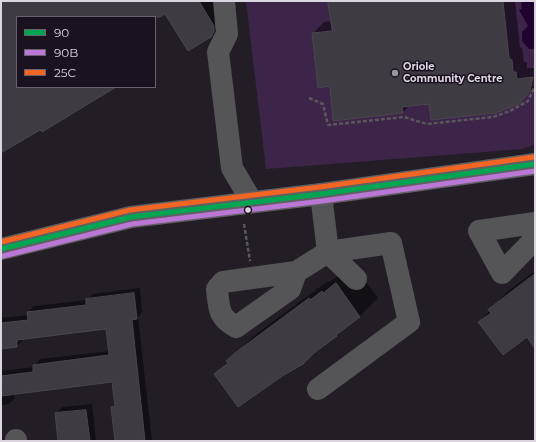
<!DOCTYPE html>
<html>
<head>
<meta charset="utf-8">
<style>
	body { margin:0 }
	#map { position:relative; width:536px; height:442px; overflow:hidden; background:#231e26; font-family:Montserrat,sans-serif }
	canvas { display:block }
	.frame { position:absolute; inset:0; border:2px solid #dbd5df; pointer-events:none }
	.legend { position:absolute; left:16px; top:16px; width:140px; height:72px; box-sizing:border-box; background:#1b1220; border:1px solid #68606c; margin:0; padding:5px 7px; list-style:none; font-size:12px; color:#dbd5df }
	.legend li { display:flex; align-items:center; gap:8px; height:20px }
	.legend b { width:20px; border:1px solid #68606c }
</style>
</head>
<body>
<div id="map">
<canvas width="536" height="442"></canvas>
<div class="frame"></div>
<ul class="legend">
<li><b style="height:5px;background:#00a651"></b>90</li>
<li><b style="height:5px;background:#ba77d6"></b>90B</li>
<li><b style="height:5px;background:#f26522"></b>25C</li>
</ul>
</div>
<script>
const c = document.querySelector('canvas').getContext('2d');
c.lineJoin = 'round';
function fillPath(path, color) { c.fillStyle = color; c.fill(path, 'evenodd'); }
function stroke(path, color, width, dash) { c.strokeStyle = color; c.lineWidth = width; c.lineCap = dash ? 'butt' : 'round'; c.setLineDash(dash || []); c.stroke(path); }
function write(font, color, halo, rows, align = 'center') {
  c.font = font + ' Montserrat,sans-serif'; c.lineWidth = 3; c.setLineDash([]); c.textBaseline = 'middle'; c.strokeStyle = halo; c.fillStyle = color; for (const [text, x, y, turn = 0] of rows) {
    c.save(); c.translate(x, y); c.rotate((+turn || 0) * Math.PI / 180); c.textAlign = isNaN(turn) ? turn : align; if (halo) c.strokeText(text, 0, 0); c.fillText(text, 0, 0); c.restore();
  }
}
const green = new Path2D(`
	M246,1h289v143l-12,5 -257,20z`);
const water = new Path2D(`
	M521,1h14v48h-6l-7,-8v-9l6,-6 -9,-16 3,-1z`);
const shadow = new Path2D(`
	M1,1h211l10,16 -2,10 -9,9 -45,-24 -11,7v-2h-138v70h97l-113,66z
	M330,1h185l5,46 2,1 2,14h3v6h8v19l-17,16h-88l-20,2 -7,7 -72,-27 -18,-52 11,-11 8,-1z
	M354,266l24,32 -18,18 -46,35 -11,12 -64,43 -24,-32 40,-39 73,-54 1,1z
	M535,271v61l-8,4 -48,-14 29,-31z
	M140,288l2,24 -4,5 14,124h-36l-4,-34 4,-3 -3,-23 -99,12 1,5 -6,6 -8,1v-34l33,-4 6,-8 70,-8 -3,-23 -84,10v2l-6,6 -16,2v-30l28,-3 -1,-3 6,-6 53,-6 6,-6z
	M92,404l4,37h-37l-3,-28 6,-6z`);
const building = new Path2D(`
	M1,1h198l15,25v6l-3,5 -23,14 -23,-37 -5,3h-143v70h99l-74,45 -2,-2 -39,23z
	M328,1h175l6,57 3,2 1,12h3l1,7 16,-2 -3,14 -11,13 -23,9 -65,7 -2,-16 -27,3 1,6 -70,8 -3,-35 -12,2 -6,-55 20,-2z
	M535,274v75l-8,-12 -24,18 -25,-33 13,-9 -3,-3z
	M336,283l24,34 -24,18 1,1 -23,17 -11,11 -19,11 -46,32 -24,-33 14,-11 -2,-2 9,-8 74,-55 1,2 12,-9 1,2z
	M134,293l3,26 -5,1 13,121h-30l-4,-34 4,-1 -3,-24 -111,14v-20l32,-4v-7l76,-10 -3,-26 -89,11v7l-16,2v-26l27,-3 -1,-8 59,-7v-6z
	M86,410l4,31h-32l-3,-28z`);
const path = new Path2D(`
	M309,98l14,6 5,21 76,-8 23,7 66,-7 17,-6 18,-10 7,-15v-22
	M244,224l6,37`);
const minor = new Path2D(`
	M224,1l3,33 -9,18 14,116 20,34
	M535,223l-56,8 23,42 33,-34
	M296,272l-6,17 -54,38c-18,-10 -17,-19 -19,-38l6,-7 73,-10 32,-20 28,27
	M318,389l91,-67 -18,-79 -63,9 -7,-58
	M16,440v1`);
const major = new Path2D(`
	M1,249l130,-32 190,-23 214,-30`);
const bus1 = new Path2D(`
	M1,249l130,-32 190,-23 214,-30`);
const bus2 = new Path2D(`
	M3,256l129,-32 190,-23 213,-30`);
const bus3 = new Path2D(`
	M1,242l129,-32 190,-23 214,-30`);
const markers = [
	[395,73,4,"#9b959e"],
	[248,210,3.5,"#dbd5df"]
];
const poiNames = [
	["Oriole",403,67],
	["Community Centre",403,79]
];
fillPath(green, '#3d2449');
fillPath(water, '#1f032c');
fillPath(shadow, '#0007');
fillPath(building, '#3e3b42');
stroke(building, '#4a464d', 1);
stroke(path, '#59575c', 2.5, [4, 2]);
stroke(minor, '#555457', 22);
stroke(major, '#615f63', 22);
stroke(bus1, '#00a651', 5);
stroke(bus2, '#ba77d6', 5);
stroke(bus3, '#f26522', 5);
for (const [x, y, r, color] of markers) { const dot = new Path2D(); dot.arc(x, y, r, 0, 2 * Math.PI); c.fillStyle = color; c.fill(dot); stroke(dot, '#1b1220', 1.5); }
write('bold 10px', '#dbd5df', '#1b1220', poiNames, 'left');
</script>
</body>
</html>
